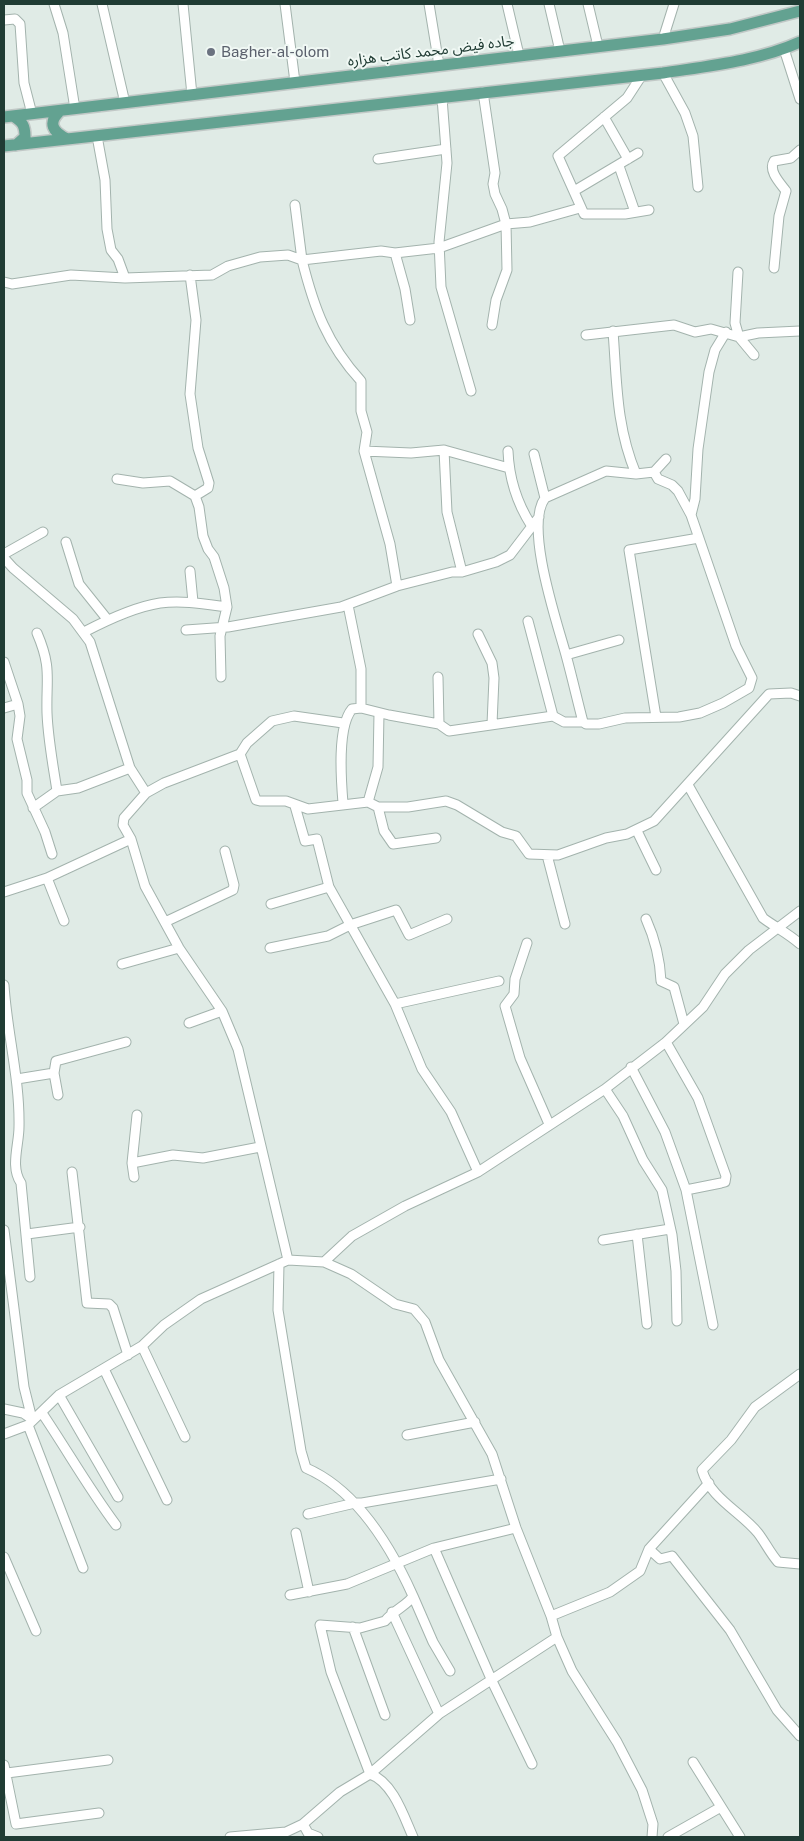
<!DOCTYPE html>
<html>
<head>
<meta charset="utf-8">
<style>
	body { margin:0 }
	#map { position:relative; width:804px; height:1841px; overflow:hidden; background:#e0ebe6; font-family:"Public Sans",sans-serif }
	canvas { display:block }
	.frame { position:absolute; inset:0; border:5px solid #203c34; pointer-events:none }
</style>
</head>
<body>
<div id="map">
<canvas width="804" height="1841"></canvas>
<div class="frame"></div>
</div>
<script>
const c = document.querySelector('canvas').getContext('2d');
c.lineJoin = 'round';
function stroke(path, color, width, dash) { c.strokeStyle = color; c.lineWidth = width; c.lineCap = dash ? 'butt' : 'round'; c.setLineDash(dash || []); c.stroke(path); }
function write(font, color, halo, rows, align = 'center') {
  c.font = font + ' "Public Sans","Noto Sans Arabic",sans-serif'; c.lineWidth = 4; c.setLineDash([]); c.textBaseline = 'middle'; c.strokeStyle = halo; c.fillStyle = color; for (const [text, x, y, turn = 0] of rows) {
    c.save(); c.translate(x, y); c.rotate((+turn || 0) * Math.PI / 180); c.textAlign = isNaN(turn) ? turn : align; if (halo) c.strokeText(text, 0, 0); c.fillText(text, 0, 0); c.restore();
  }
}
const minor = new Path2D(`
	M54,4l9,29 12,76
	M102,4l23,99
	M183,4l9,91
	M285,4l10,78
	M429,4l10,61
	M507,4l12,51
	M549,4l11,47
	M588,4l10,42
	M4,20l11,-1 5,5 4,59 8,31
	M663,39l11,-35
	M784,49l16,50
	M663,73l22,40 8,23 5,51
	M642,75l-15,23 -69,58 26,58h41l24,-4
	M483,92l12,81 -2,11 2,10 7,15 4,15 1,46 -11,30 -4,25
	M442,98l5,65 -8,79 2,45 30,104
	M604,117l24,42
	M97,136l8,44 2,49 4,21 7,9 7,19
	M378,159l68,-10
	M619,166l16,46
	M574,191l64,-38
	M295,205l7,55 79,-9 14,2 44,-5 67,-24 24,-2 50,-14
	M395,253l10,36 5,31
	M774,268l5,-52 7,-25c-6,-8 -18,-20 -12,-30l17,-3 9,-8
	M738,272l-3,51 4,14 15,18
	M190,275l6,45 -6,74 8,54 11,35 -1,5 -13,8
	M4,282l8,2 59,-9 54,3 87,-3 16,-9 32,-9 28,-2 14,5c12,48 25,84 59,121v30l6,21 -3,19 26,93 7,42
	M613,331c4,52 3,95 23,143
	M586,335l88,-10 21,7 16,-3 28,8 19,-4 42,-2
	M444,450l3,62 15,60
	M364,451l47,2 33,-3 65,18
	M508,451c1,26 9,52 23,74
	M534,454l11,44
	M654,472l12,-13
	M117,479l26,4 27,-2 25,15 4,11 4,29 5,13 6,8 10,31 3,19 -7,29 1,41
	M691,515l4,-16 3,-50 11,-77 6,-22 11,-18
	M66,542l13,42 28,35
	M4,554l39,-22
	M4,558l9,10 60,51 17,23 40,126 16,25
	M190,571l3,31
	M348,605l13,64v39
	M528,621l25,95
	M186,630l42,-3 113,-20 56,-21 55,-14h10l34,-10 14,-7 29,-38
	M84,632c23,-12 50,-25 76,-29 22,-3 45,1 67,4
	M37,633c15,35 9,45 10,80 1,26 6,52 10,78
	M478,634l14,29 2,15 -2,46
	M566,655l53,-15
	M4,662l14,42 2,12 -3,23 10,41v13l18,39 7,22
	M438,677l1,47
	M4,708l14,-4
	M656,717l-27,-167 70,-12
	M240,754l16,46 4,1h26l22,8 60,-7 10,5h30l38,-6 11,4 45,27 14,4 13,18 29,1 48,-17 21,-4 27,-13 115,-127 22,-1 9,3
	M688,785l75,133c12,9 26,16 37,26
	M368,802l10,-35 1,-54
	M343,803c-2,-24 -6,-76 9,-94l9,-1 28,7 50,9 10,7 104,-15 11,6h19l3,2h13l26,-6 54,-1 21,-4 23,-10 26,-15 3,-10 -16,-32 -45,-131 -13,-24 -6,-6 -14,-6 -4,-7 -18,2 -30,-3 -61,27c-21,28 12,124 21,157 6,22 11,44 17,67
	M295,806l10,35 12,-2 12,48 66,117 27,65 29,43 27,60
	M378,807l6,24 9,13 43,-6
	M33,808l24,-17 21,-3 52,-20
	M637,831l19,39
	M547,855l18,69
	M47,878l17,43
	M4,892l43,-14 84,-39
	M271,904l58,-17
	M646,919c9,20 14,41 15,62l13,6 10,37
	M165,922l68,-32 1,-5 -9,-34
	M527,943l-12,36 -1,15 -9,12 15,52 29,66
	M270,948l58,-12 22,-11 46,-15 13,25 38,-16
	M122,964l57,-16
	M4,985c3,48 16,94 15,142 0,18 -9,40 2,56l9,94
	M395,1004l104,-23
	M189,1023l33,-12
	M666,1042l32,56 28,78 -1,6 -4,1 -35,7
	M631,1067l34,65 21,58 27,135
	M17,1079l37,-6
	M605,1089l18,27 20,44 19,30 10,45 4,36 1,50
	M58,1095l-4,-22 2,-12 70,-19
	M132,1163l41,-8 30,3 57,-11
	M72,1172l15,131 22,1 4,4 15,47
	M134,1177l-2,-14 5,-48
	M4,1230l20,157 8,32
	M27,1234l53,-7
	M637,1234l10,90
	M603,1240l67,-11
	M288,1260l-50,-211 -16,-38 -43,-63 -34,-62 -14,-47 -8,-14 1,-7 22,-25 18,-10 76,-29 7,-11 25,-22 22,-5 49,7
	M324,1262l28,-26 53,-30 73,-34 127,-83 61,-47 37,-35 22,-33 24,-24 51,-39
	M279,1264l-1,46 23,141 5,17c51,22 85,79 107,128 -4,8 -19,14 -28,25l-25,7 -40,-3 11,47 39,102c23,8 34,43 43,63
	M142,1346l43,91
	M104,1369l63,131
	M800,1374l-45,33 -24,33 -29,30c8,28 39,42 56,63 7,9 12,20 20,29l22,2
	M59,1395l59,102
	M4,1409l19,4 9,6
	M42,1413c25,37 47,76 74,112
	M28,1425l55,143
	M4,1434l24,-9 31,-30 83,-49 22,-21 37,-26 87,-39 36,2 27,12 44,30 19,5 11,13 14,38 53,94 24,74 35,88 6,21 15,34 45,71 25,48 11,34 -1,13
	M407,1435l68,-13
	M308,1514l47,-11h7l139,-24
	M296,1533l13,59
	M434,1548l58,133 40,83
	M649,1549l11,10 12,-3 58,74 47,80 23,26
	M4,1557l32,74
	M290,1595l57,-11 87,-36 82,-20
	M413,1596l20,46 17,29
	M392,1612l47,102
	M551,1616l59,-24 30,-21 9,-22 60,-66
	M353,1627l32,88
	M693,1762l47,75
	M4,1765l12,59 83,-11
	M7,1773l101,-13
	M303,1824l5,9 10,4
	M230,1837l56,-5 17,-8 37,-32 30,-18 69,-60 118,-77
	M668,1837l53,-30`);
const major = new Path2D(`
	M60,111c-13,12 -7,21 7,28
	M13,116c10,6 12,10 12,21l-9,8
	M4,117l659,-78 67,-10 70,-18
	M4,146l659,-73c45,-7 95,-12 137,-31`);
const markers = [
	[211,52,5,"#6b7280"]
];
const streetNames = [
	["جاده فیض محمد کاتب هزاره",431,51,-7]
];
const worshipNames = [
	["Bagher-al-olom",221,52]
];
stroke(minor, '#a3b3ad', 11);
stroke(major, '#c1c8c6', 14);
stroke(minor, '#fff', 9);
stroke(major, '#63a291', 11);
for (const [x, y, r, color] of markers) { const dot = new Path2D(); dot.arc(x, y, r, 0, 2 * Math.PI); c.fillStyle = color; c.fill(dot); stroke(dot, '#f0f8f4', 2); }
write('15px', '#203c34', '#f0f8f4', streetNames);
write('15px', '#5b616d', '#f0f8f4', worshipNames, 'left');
</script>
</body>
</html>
